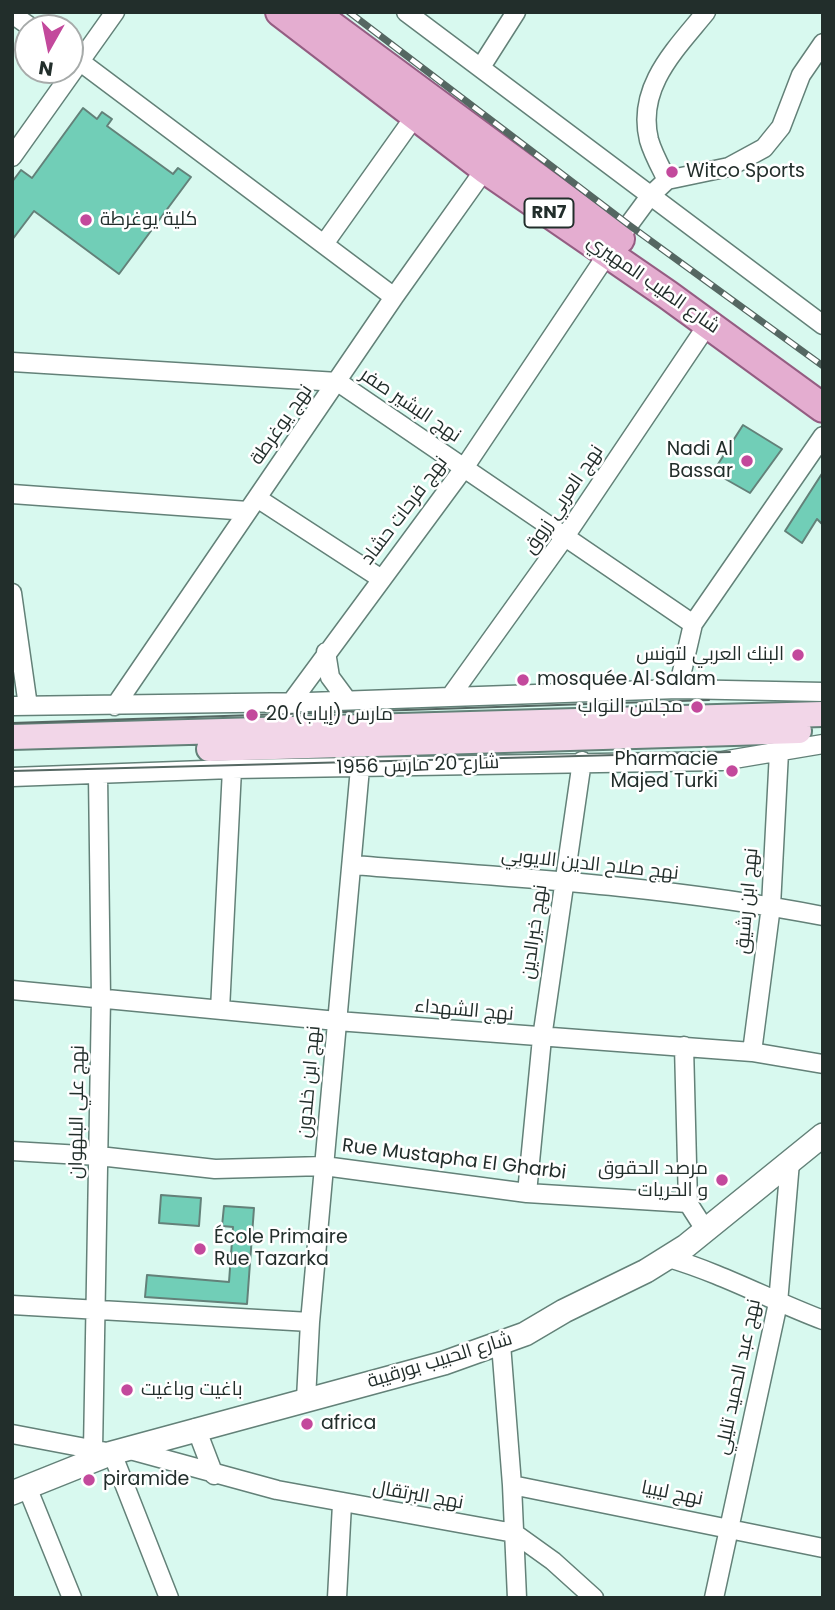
<!DOCTYPE html>
<html>
<head>
<meta charset="utf-8">
<style>
	body { margin:0 }
	#map { position:relative; width:835px; height:1610px; overflow:hidden; background:#d8f9ef; font-family:Poppins,sans-serif }
	canvas { display:block }
	.frame { position:absolute; inset:0; border:14px solid #222e2b; pointer-events:none }
	.north { position:absolute; left:14px; top:14px; width:70px; height:70px; box-sizing:border-box; background:#fff; border:2px solid #a7abaa; border-radius:50%; rotate:189deg; font-size:19px; font-weight:700; line-height:28px; text-align:center; color:#222e2b }
	.north::after { content:''; display:block; margin:auto; width:24px; height:32px; background:#c3499c; clip-path:polygon(50% 0,100% 100%,50% 72%,0 100%) }
</style>
</head>
<body>
<div id="map">
<canvas width="835" height="1610"></canvas>
<div class="frame"></div>
<div class="north">N</div>
</div>
<script>
const c = document.querySelector('canvas').getContext('2d');
c.lineJoin = 'round';
function fillPath(path, color) { c.fillStyle = color; c.fill(path, 'evenodd'); }
function stroke(path, color, width, dash) { c.strokeStyle = color; c.lineWidth = width; c.lineCap = dash ? 'butt' : 'round'; c.setLineDash(dash || []); c.stroke(path); }
function write(font, color, halo, rows, align = 'center') {
  c.font = font + ' Poppins,Cairo,sans-serif'; c.lineWidth = 5; c.setLineDash([]); c.textBaseline = 'middle'; c.strokeStyle = halo; c.fillStyle = color; for (const [text, x, y, turn = 0] of rows) {
    c.save(); c.translate(x, y); c.rotate((+turn || 0) * Math.PI / 180); c.textAlign = isNaN(turn) ? turn : align; if (halo) c.strokeText(text, 0, 0); c.fillText(text, 0, 0); c.restore();
  }
}
const building = new Path2D(`
	M83,108l14,11 5,-7 10,7 -5,7 66,48 5,-6 13,9 -72,97 -85,-63 -22,29v-58l9,-12 11,8z
	M743,425l39,24 -32,44 -37,-21z
	M823,472v53l-6,-6 -15,24 -17,-12z
	M161,1195l40,3 -2,28 -40,-3z
	M224,1206l30,2 -7,96 -102,-7 2,-22 82,7 4,-55 -11,-1z`);
const minor = new Path2D(`
	M406,12l417,313
	M12,14l20,14
	M70,54l324,243
	M481,67l35,-55
	M12,157l103,-145
	M667,180c-6,-12 -14,-26 -18,-40 -13,-53 27,-91 57,-128
	M324,244l91,-128
	M12,362l326,20 355,242
	M12,494l236,17
	M257,498l123,80
	M12,593l16,113
	M326,652l4,25 17,23
	M678,689l15,-65 130,-188
	M450,697l114,-159 144,-214
	M12,706l296,-4 370,-13 145,3
	M115,706l279,-409 91,-128
	M267,735l197,-267 144,-215 42,-57 17,-16 62,-13 35,-19 17,-21 20,-52 22,-32
	M12,777l220,-8 490,-8 101,-17
	M352,865c157,12 316,21 471,51
	M12,990l325,31 415,31 71,12
	M220,1010l12,-241
	M684,1046l4,157
	M752,1052l19,-146 8,-154
	M12,1151l87,5 116,13 109,-3 203,27 161,10 18,28
	M527,1193l15,-155 40,-277
	M669,1258c54,16 101,42 154,62
	M12,1305l298,17
	M501,1344l11,141 5,113
	M306,1399l4,-77 50,-554
	M196,1428l18,47
	M12,1434l100,19 57,145
	M127,1449l150,41 237,43 39,28 41,37
	M93,1450l8,-452 -3,-223
	M512,1485l311,63
	M27,1487l45,111
	M337,1598l5,-94
	M714,1598l64,-295 12,-141`);
const tertiary = new Path2D(`
	M12,1493l100,-40 332,-90 81,-29 39,-23 82,-40 40,-25 137,-111`);
const secondary = new Path2D(`
	M12,737l811,-23
	M209,749l590,-18`);
const primary = new Path2D(`
	M280,12l205,157 183,126 155,113
	M313,12l307,227`);
const tram = new Path2D(`
	M12,723l697,-23
	M12,771l718,-19`);
const rail = new Path2D(`
	M349,12l280,213 194,141`);
const markers = [
	[672,172,7,"#c3499c"],
	[86,220,7,"#c3499c"],
	[747,461,7,"#c3499c"],
	[798,655,7,"#c3499c"],
	[523,680,7,"#c3499c"],
	[697,707,7,"#c3499c"],
	[252,715,7,"#c3499c"],
	[732,771,7,"#c3499c"],
	[722,1180,7,"#c3499c"],
	[200,1249,7,"#c3499c"],
	[127,1390,7,"#c3499c"],
	[307,1424,7,"#c3499c"],
	[89,1480,7,"#c3499c"]
];
const shields = [
	[549,213,49]
];
const shieldNames = [
	["RN7",549,213]
];
const poiNames = [
	["Witco Sports",686,172],
	["كلية يوغرطة",100,220],
	["Nadi Al",733,450,"right"],
	["Bassar",733,472,"right"],
	["البنك العربي لتونس",784,655,"right"],
	["mosquée Al Salam",537,680],
	["مجلس النواب",683,707,"right"],
	["20 مارس (إياب)",266,715],
	["Pharmacie",718,760,"right"],
	["Majed Turki",718,782,"right"],
	["مرصد الحقوق",708,1169,"right"],
	["و الحريات",708,1191,"right"],
	["École Primaire",214,1238],
	["Rue Tazarka",214,1260],
	["باغيت وباغيت",141,1390],
	["africa",321,1424],
	["piramide",103,1480]
];
const streetNames = [
	["شارع الطيب المهيري",653,285,35],
	["نهج البشير صفر",410,406,34],
	["نهج يوغرطة",282,425,-55],
	["نهج العربي زروق",564,500,-56],
	["نهج فرحات حشاد",405,511,-53],
	["شارع 20 مارس 1956",418,766,-2],
	["نهج صلاح الدين الايوبي",590,865,6],
	["نهج ابن رشيق",748,901,-85],
	["نهج خيرالدين",535,932,-82],
	["نهج الشهداء",464,1011,5],
	["نهج ابن خلدون",310,1082,-85],
	["نهج علي البلهوان",78,1112,-89],
	["Rue Mustapha El Gharbi",454,1160,7],
	["شارع الحبيب بورقيبة",440,1361,-17],
	["نهج عبد الحميد تليلي",739,1377,-78],
	["نهج ليبيا",672,1494,11],
	["نهج البرتقال",418,1496,10]
];
fillPath(building, '#71ceb7');
stroke(building, '#638179', 2);
stroke(minor, '#638178', 21);
stroke(tertiary, '#638178', 26);
stroke(secondary, '#638178', 28);
stroke(primary, '#945d82', 32);
stroke(minor, '#fff', 18);
stroke(tertiary, '#fff', 23);
stroke(secondary, '#f2d6e8', 24);
stroke(primary, '#e4add0', 28);
stroke(tram, '#556762', 2);
stroke(rail, '#556762', 7);
stroke(rail, '#fff', 4.5, [13]);
for (const [x, y, r, color] of markers) { const dot = new Path2D(); dot.arc(x, y, r, 0, 2 * Math.PI); c.fillStyle = color; c.fill(dot); stroke(dot, '#fff', 2.5); }
for (const [x, y, w] of shields) { const box = new Path2D(); box.roundRect(x - w / 2, y - 14.5, w, 29, 5); c.fillStyle = '#fff'; c.fill(box); stroke(box, '#222e2b', 2); }
write('bold 18px', '#222e2b', null, shieldNames);
write('19px', '#222e2b', '#fff', poiNames, 'left');
write('19px', '#222e2b', '#fff', streetNames);
</script>
</body>
</html>
